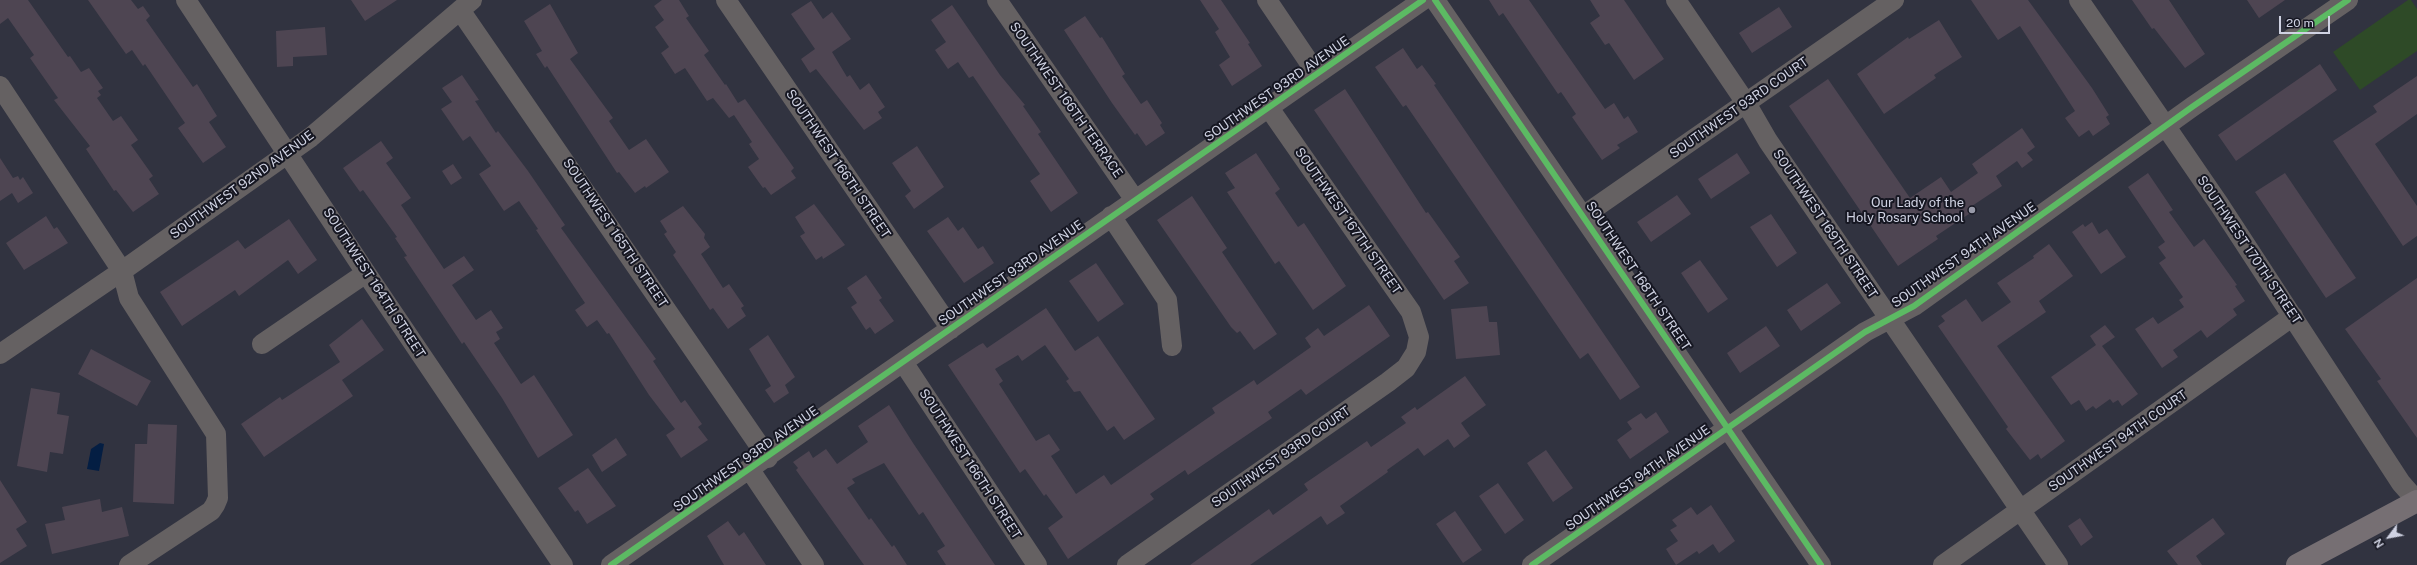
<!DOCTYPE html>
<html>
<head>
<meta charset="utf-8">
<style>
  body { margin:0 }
  #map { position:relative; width:2417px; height:565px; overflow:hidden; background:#313340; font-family:"Public Sans",sans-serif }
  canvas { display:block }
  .north { position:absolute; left:2369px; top:517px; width:40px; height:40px; -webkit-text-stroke:3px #161722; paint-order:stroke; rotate:238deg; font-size:11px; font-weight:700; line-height:16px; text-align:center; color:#cfd2e2 }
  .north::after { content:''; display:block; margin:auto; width:14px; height:18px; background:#cfd2e2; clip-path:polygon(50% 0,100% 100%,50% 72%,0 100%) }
  .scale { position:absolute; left:2279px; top:16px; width:51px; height:18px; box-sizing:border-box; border:2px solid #cfd2e2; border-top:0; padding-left:5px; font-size:12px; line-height:14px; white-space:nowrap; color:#cfd2e2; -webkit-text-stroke:3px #161722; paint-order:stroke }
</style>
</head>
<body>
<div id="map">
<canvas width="2417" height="565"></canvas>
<div class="north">N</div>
<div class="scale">20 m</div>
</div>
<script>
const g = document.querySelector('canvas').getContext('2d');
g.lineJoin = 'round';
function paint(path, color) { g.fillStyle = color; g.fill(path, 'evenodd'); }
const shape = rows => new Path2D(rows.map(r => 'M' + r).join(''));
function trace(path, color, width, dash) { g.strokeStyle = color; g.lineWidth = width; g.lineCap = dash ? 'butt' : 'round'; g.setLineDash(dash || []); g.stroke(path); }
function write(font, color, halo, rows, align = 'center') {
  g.font = font + ' "Public Sans",sans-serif'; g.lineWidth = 4; g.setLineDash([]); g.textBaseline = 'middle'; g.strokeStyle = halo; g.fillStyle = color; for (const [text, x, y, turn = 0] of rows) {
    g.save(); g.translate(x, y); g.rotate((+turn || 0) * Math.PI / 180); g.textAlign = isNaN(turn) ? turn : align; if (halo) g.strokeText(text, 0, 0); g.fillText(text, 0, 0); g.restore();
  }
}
const green = shape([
  [2408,0,2411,0,2417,9,2417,51,2360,90,2333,52]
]);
const water = shape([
  [100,443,104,444,99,471,87,469,91,449]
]);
const building = shape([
  [0,0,28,0,68,57,70,56,81,72,89,68,103,88,98,91,101,95,97,98,113,121,121,116,138,140,131,145,153,176,149,179,159,194,133,212,116,190,114,191,86,149,90,146,54,100,58,98,30,58,34,55,8,18,0,24],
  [88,0,131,0,138,9,143,6,150,16,146,20,193,87,197,84,217,116,209,122,226,147,203,163,178,128,185,123,145,64,143,66,132,50,126,54],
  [351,0,397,0,365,21],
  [662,0,679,0,689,16,686,18,709,51,704,55,725,85,726,84,738,103,745,99,794,168,791,171,796,178,771,195,765,187,763,188,748,167,759,159,749,144,752,142,734,115,729,118,713,98,707,101,685,68,675,74,661,53,669,47,655,27,664,20,654,6],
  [1200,0,1221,0,1250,43,1248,44,1262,66,1232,86,1219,65,1230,57,1215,32,1219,29],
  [1489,0,1529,0,1605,109,1614,103,1624,119,1628,116,1638,132,1617,145,1620,148,1602,160,1572,117,1576,114,1561,92,1558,94,1503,13,1499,16],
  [1590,0,1624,0,1664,59,1634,80,1609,43,1605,45,1590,23,1600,16],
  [1971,0,2028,0,2092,88,2109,115,2106,117,2110,124,2093,136,2089,130,2079,137,2065,118,2075,111,2020,26,1998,40],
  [2132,0,2169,0,2205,54,2185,68,2154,28,2152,29],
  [2247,0,2285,0,2259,18],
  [811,1,823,19,832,12,851,39,832,52,847,77,850,75,860,90,869,83,885,107,878,112,882,118,864,130,816,69,810,73,801,59,815,49,791,14],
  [550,4,578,53,570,59,613,118,609,121,629,150,646,139,669,172,646,188,645,186,635,193,619,172,617,173,547,66,545,68,536,54,542,51,524,21],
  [952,5,1000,75,1025,105,1023,106,1041,132,1038,134,1078,193,1051,212,1030,181,1040,174,973,76,969,78,958,62,948,69,935,50,946,42,931,20],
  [1779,7,1792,27,1752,53,1739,33],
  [1085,16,1100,38,1102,37,1125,74,1122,76,1141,104,1147,100,1162,123,1160,125,1165,133,1146,146,1137,133,1135,135,1112,103,1064,30],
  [1939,20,1962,57,1934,75,1936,78,1884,114,1857,74,1908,37,1909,39],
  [325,27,327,55,293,57,293,66,277,67,276,31],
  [1403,48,1417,69,1422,65,1436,84,1434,85,1640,387,1620,400,1588,353,1580,359,1406,105,1403,107,1375,67],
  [2320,64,2337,90,2236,161,2218,135],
  [462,75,479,100,475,101,496,133,498,131,528,171,565,225,561,228,656,359,653,361,681,403,685,400,702,424,698,427,708,440,681,458,666,435,675,429,649,395,609,333,607,334,597,320,587,327,575,310,585,303,536,230,538,229,519,201,504,211,479,174,491,166,470,136,463,141,441,109,452,102,442,88],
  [2417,76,2417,114,2375,144,2417,206,2417,236,2403,246,2333,141,2377,112,2373,106],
  [1828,79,1910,198,1941,177,1951,192,1978,173,1972,164,2022,128,2035,147,2027,153,2033,160,2022,168,2017,161,1996,176,2002,186,1969,208,1972,212,1936,236,1938,239,1898,266,1789,106],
  [1345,89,1426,213,1428,212,1460,257,1454,261,1469,283,1444,300,1314,110],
  [381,141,393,158,386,163,411,198,401,205,444,269,464,256,474,270,452,285,476,320,491,310,503,328,496,332,500,339,494,343,521,384,534,375,573,435,538,458,502,398,464,342,462,344,404,257,407,256,395,238,397,237,363,190,360,192,343,168],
  [917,146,944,187,914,209,905,196,911,191,892,163],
  [1256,153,1280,189,1275,193,1298,227,1304,223,1346,286,1313,310,1279,261,1275,264,1227,192,1235,188,1225,173],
  [1737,153,1750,173,1711,199,1698,179],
  [0,158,13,178,18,176,20,180,23,177,33,193,18,203,12,193,0,201],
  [453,164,462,178,451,185,442,171],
  [2148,173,2173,210,2169,212,2194,247,2204,239,2237,285,2235,286,2245,301,2233,309,2237,315,2207,338,2201,330,2173,350,2178,357,2162,368,2135,329,2153,317,2158,324,2184,307,2179,300,2183,297,2159,263,2166,258,2158,247,2165,242,2128,187],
  [2285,173,2356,278,2326,298,2255,192],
  [1677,195,1691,214,1651,242,1637,222],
  [1192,196,1227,248,1222,252,1277,334,1254,350,1240,331,1237,333,1231,327,1157,220],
  [814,204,845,245,823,259,822,256,816,260,800,236,805,233,795,217],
  [683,206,705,234,704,238,710,247,701,254,723,288,729,284,744,306,741,308,746,316,728,329,713,308,710,310,694,286,673,255,676,252,664,234,667,232,660,221],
  [1771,214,1797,253,1777,267,1750,227],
  [46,216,54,229,57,227,68,243,24,270,6,243],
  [948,217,958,231,963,227,978,249,983,246,994,263,964,283,927,231],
  [289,219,317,260,298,274,288,260,239,296,235,290,182,326,160,292,238,240,245,249],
  [2092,222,2099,234,2107,229,2126,257,2101,274,2072,232,2083,224,2085,227],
  [2049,244,2073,276,2039,301,2046,312,1997,346,2065,441,2041,459,2038,454,2030,460,2006,429,2008,427,1938,326,1945,321,1941,316,1966,299,1982,322,2011,302,1997,283,2034,258,2033,256],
  [1700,260,1728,299,1708,313,1681,273],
  [1096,263,1124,304,1098,322,1069,281],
  [866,275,882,298,879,300,894,321,875,334,870,327,866,330,851,307,857,303,847,288],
  [2417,278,2417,438,2377,381,2381,379,2345,329],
  [1827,283,1841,303,1801,331,1787,310],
  [1369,305,1390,336,1306,395,1301,389,1268,412,1272,418,1188,475,1185,470,1150,494,1154,499,1068,559,1048,528,1063,517,1046,494,1044,496,1025,469,1020,473,948,365,979,345,983,343,987,348,1046,308,1075,351,1098,336,1155,419,1124,440,1114,426,1107,431,1080,391,1074,392,1066,381,1069,379,1045,345,1022,361,1018,355,995,369,1003,381,999,384,1036,441,1049,434,1060,450,1051,456,1076,494,1104,475,1111,485,1215,413,1212,408,1254,380,1257,385,1311,347,1305,338,1318,328,1324,336],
  [1487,306,1489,322,1497,322,1500,355,1456,359,1451,309],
  [362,319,384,350,342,380,353,396,264,457,241,424,280,397,282,400,340,362,329,345],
  [2105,325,2115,337,2102,346,2138,394,2122,406,2118,400,2113,403,2110,399,2096,409,2093,406,2086,411,2079,400,2071,405,2051,377,2096,345,2090,336],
  [1766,326,1780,346,1740,373,1727,353],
  [768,335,795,377,785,385,789,393,774,403,765,390,771,386,749,349],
  [91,349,151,381,137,406,78,374],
  [1465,376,1486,405,1461,423,1470,436,1454,448,1448,439,1424,456,1418,448,1387,470,1388,472,1340,506,1345,513,1327,525,1321,516,1250,565,1190,565,1269,509,1273,515,1308,490,1304,484,1367,441,1371,447,1406,423,1401,417,1415,407,1417,410],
  [31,388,60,393,57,414,69,416,63,454,50,452,47,472,17,466],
  [889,405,913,443,995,565,946,565,937,551,945,546,923,512,919,515,884,463,852,479,855,483,847,488,869,520,871,518,892,547,894,545,907,565,864,565,796,470,798,468,793,462,809,451,813,458,826,449,837,464,868,442,858,426],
  [1656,412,1669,432,1630,459,1617,440,1632,429,1627,422,1641,413,1646,419],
  [148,424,177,425,174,504,133,502,135,444,147,444],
  [616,438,627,455,602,472,592,455],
  [1546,450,1573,488,1553,502,1527,463],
  [588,468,616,506,587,524,578,510,575,512,558,488],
  [0,480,27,522,16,529,27,546,0,563],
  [1498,483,1524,520,1505,534,1479,496],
  [100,499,102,512,122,507,129,536,52,554,45,524,65,520,62,507],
  [1711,505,1735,541,1719,553,1713,544,1699,554,1697,551,1676,565,1666,549,1678,541,1670,530,1677,526,1672,520,1691,507,1697,515],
  [1455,511,1482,550,1463,563,1436,524],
  [2080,518,2093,537,2081,546,2068,526],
  [2213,518,2225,534,2196,556,2202,565,2178,565,2167,551],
  [728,521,739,536,744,532,766,565,724,565,707,536]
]);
const minor = shape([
  [186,0,366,273,563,565],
  [726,0,951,329],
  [997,0,1135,200],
  [1267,0,1317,74],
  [1435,0,1821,565],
  [1676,0,1746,103,1768,141,2058,565],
  [2079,0,2219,204,2401,483,2417,501],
  [460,10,768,458],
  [0,86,122,271,129,298,216,434,218,498,215,505,211,511,129,565],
  [1111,216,1167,300,1172,346],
  [1583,216,1894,0],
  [262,344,366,273],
  [0,354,122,271,311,137,472,0],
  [903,362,1037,565],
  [750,470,814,565],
  [611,565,1423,0],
  [1127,565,1388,382,1406,368,1416,352,1419,337,1411,312,1269,108],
  [1532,565,1865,332,1914,306,2192,107,2348,0],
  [1943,565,2293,316]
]);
const highway = shape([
  [2297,565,2417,501]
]);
const cycleway = shape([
  [1435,0,1821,565],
  [611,565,1423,0],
  [1532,565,1865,332,1914,306,2192,107,2348,0]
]);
const markers = [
  [1972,210,4,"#989aa9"]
];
const streetNames = [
  ["SOUTHWEST 93RD AVENUE",1277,89,-35],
  ["SOUTHWEST 166TH TERRACE",1066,100,55],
  ["SOUTHWEST 93RD COURT",1739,108,-35],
  ["SOUTHWEST 166TH STREET",838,164,56],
  ["SOUTHWEST 92ND AVENUE",242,185,-36],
  ["SOUTHWEST 167TH STREET",1348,221,55],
  ["SOUTHWEST 169TH STREET",1825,224,56],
  ["SOUTHWEST 165TH STREET",615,233,56],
  ["SOUTHWEST 170TH STREET",2249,250,56],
  ["SOUTHWEST 94TH AVENUE",1964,255,-35],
  ["SOUTHWEST 93RD AVENUE",1011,273,-35],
  ["SOUTHWEST 168TH STREET",1638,276,56],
  ["SOUTHWEST 164TH STREET",374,283,57],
  ["SOUTHWEST 94TH COURT",2118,441,-35],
  ["SOUTHWEST 93RD COURT",1281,457,-35],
  ["SOUTHWEST 93RD AVENUE",746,459,-35],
  ["SOUTHWEST 166TH STREET",970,464,57],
  ["SOUTHWEST 94TH AVENUE",1638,478,-35]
];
const poiNames = [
  ["Our Lady of the",1964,203],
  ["Holy Rosary School",1964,218]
];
paint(green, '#2e4a27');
paint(water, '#041e43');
paint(building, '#4e4552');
trace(minor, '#656162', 20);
trace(highway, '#766f73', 22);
trace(cycleway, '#5cba63', 6);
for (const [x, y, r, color] of markers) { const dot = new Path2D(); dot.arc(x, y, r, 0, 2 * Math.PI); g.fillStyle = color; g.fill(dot); trace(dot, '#161722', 1.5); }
write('13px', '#cfd2e2', '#161722', streetNames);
write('13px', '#cfd2e2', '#161722', poiNames, 'right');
</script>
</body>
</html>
